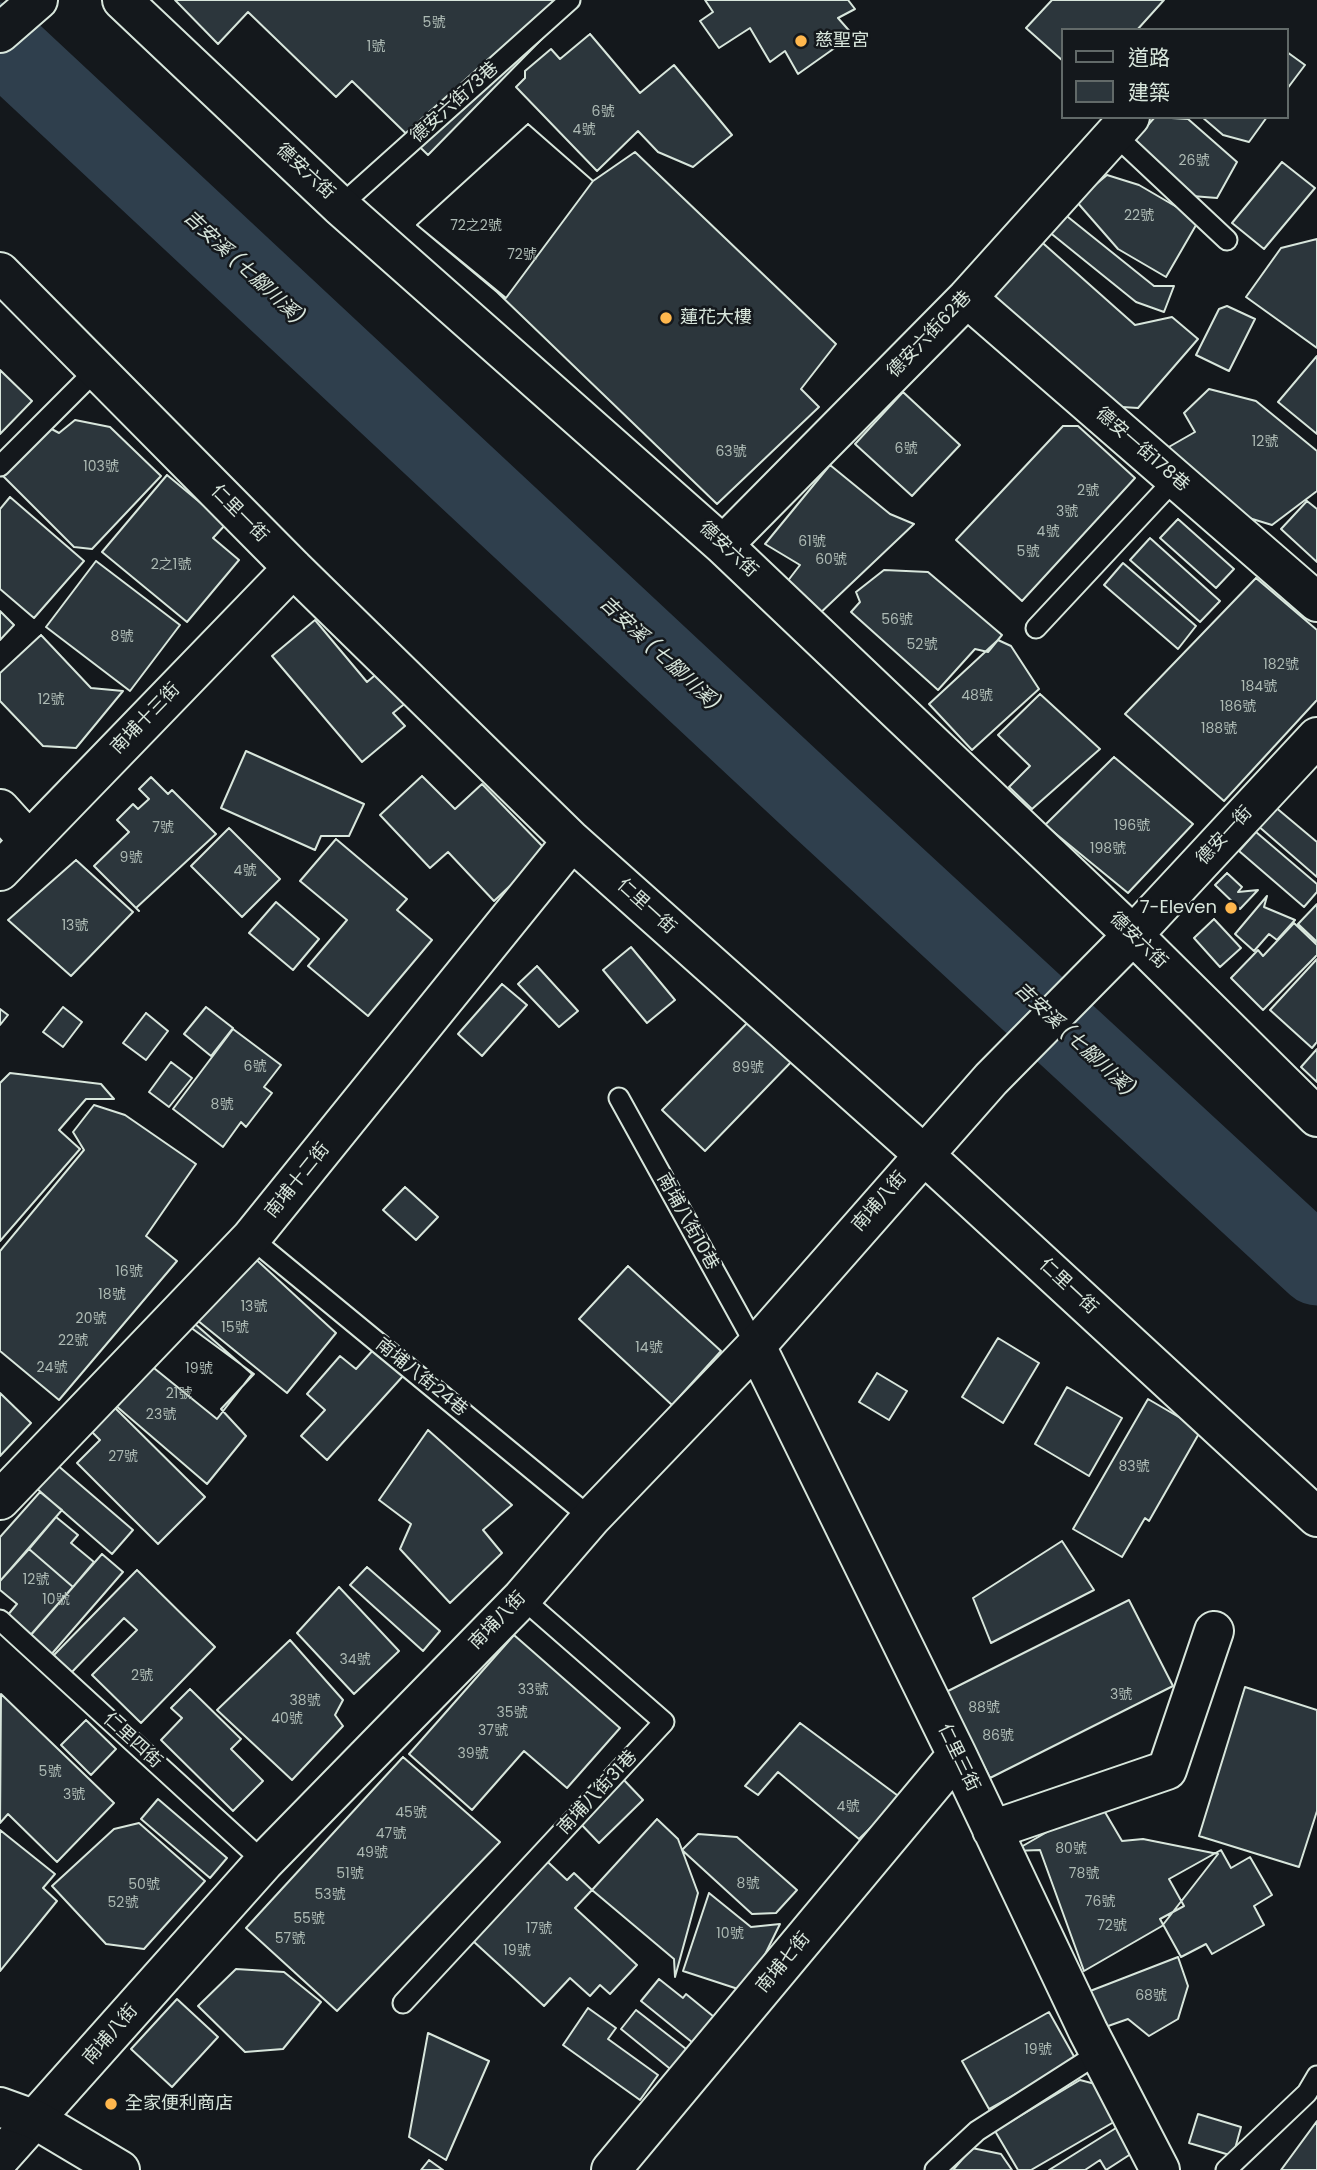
<!DOCTYPE html>
<html>
<head>
<meta charset="utf-8">
<style>
  body { margin:0 }
  #map { position:relative; width:1317px; height:2170px; overflow:hidden; background:#14181c; font-family:Poppins,"Noto Sans TC",sans-serif }
  canvas { display:block }
  .legend { position:absolute; left:1061px; top:28px; width:228px; height:91px; box-sizing:border-box; background:#14181c; border:2px solid #626a69; margin:0; padding:9px 12px; list-style:none; font-size:21px; color:#d8e6dc }
  .legend li { display:flex; align-items:center; gap:14px; height:35px }
  .legend b { width:35px; border:2px solid #626a69 }
</style>
</head>
<body>
<div id="map">
<canvas width="1317" height="2170"></canvas>
<ul class="legend">
<li><b style="height:9px;background:#14181c"></b>道路</li>
<li><b style="height:19px;background:#2c363c"></b>建築</li>
</ul>
</div>
<script>
const g = document.querySelector('canvas').getContext('2d');
g.lineJoin = 'round';
const shape = rows => new Path2D(rows.map(r => 'M' + r).join(''));
function trace(path, color, width, dash) { g.strokeStyle = color; g.lineWidth = width; g.lineCap = dash ? 'butt' : 'round'; g.setLineDash(dash || []); g.stroke(path); }
function paint(path, color) { g.fillStyle = color; g.fill(path, 'evenodd'); }
function write(font, color, halo, rows, align = 'center') {
  g.font = font + ' Poppins,"Noto Sans TC",sans-serif'; g.lineWidth = 5; g.setLineDash([]); g.textBaseline = 'middle'; g.strokeStyle = halo; g.fillStyle = color; for (const [text, x, y, turn = 0] of rows) {
    g.save(); g.translate(x, y); g.rotate((+turn || 0) * Math.PI / 180); g.textAlign = isNaN(turn) ? turn : align; if (halo) g.strokeText(text, 0, 0); g.fillText(text, 0, 0); g.restore();
  }
}
const river = shape([
  [0,42,822,809,1317,1266]
]);
const building = shape([
  [175,0,580,0,428,155,352,81,336,97,248,12,218,44,175,0],
  [705,0,848,0,855,9,838,18,853,35,798,74,785,51,770,62,750,28,719,48,700,21,713,12,705,0],
  [1052,0,1164,0,1137,30,1063,30,1063,61,1026,28,1052,0],
  [590,34,640,93,674,65,732,135,693,167,658,152,638,131,597,171,516,87,525,78,525,71,551,49,560,59,590,34],
  [1287,52,1305,65,1287,89,1287,52],
  [1155,117,1188,119,1237,162,1217,198,1192,196,1132,143,1155,117],
  [1202,117,1267,117,1249,142,1223,135,1202,117],
  [528,124,593,181,635,152,836,344,801,389,819,407,717,504,497,292,417,225,528,124],
  [528,124,593,181,506,298,417,225,528,124],
  [1282,162,1315,188,1264,249,1232,223,1282,162],
  [1107,175,1139,185,1199,220,1166,277,1118,249,1076,201,1107,175],
  [1063,213,1154,286,1174,286,1164,312,1136,302,1048,231,1063,213],
  [1036,237,1135,325,1172,317,1198,339,1138,408,1106,406,983,296,1036,237],
  [1317,239,1317,348,1246,297,1281,248,1317,239],
  [1227,306,1255,319,1229,371,1196,355,1219,309,1227,306],
  [1317,356,1317,434,1278,402,1317,356],
  [0,370,32,401,0,434,0,370],
  [1209,389,1256,401,1317,451,1317,491,1272,525,1226,511,1160,452,1195,432,1184,413,1209,389],
  [903,392,960,445,912,496,855,444,903,392],
  [75,420,110,427,161,476,92,549,74,547,1,474,48,427,59,433,75,420],
  [1063,426,1078,426,1135,478,1022,601,956,540,1063,426],
  [830,465,890,514,914,524,816,617,780,591,800,565,765,544,830,465],
  [167,475,226,524,213,538,239,560,187,622,102,552,167,475],
  [10,497,84,561,34,618,0,589,0,509,10,497],
  [1307,501,1317,509,1317,562,1281,529,1307,501],
  [1178,519,1234,569,1216,588,1160,538,1178,519],
  [1150,538,1220,601,1200,622,1130,560,1150,538],
  [96,561,180,625,130,691,46,627,96,561],
  [1123,563,1196,626,1178,649,1104,585,1123,563],
  [884,570,928,572,1002,635,988,652,975,649,938,690,851,612,860,602,856,592,884,570],
  [1256,578,1317,630,1317,700,1224,801,1125,714,1256,578],
  [0,611,14,625,0,640,0,611],
  [315,620,367,682,380,671,407,702,393,713,405,726,362,762,272,656,315,620],
  [41,635,91,688,123,691,76,748,43,746,0,701,0,673,41,635],
  [998,640,1011,646,1039,689,972,750,929,704,998,640],
  [1040,694,1100,749,1032,809,1009,787,1030,766,998,735,1040,694],
  [246,751,364,804,349,836,321,836,315,850,221,808,246,751],
  [1114,757,1193,824,1128,893,1045,825,1114,757],
  [422,776,455,809,482,784,547,851,494,901,448,852,430,868,380,815,422,776],
  [151,777,168,794,172,790,216,834,136,908,139,911,94,866,129,832,117,820,133,804,138,809,149,799,139,789,151,777],
  [1274,806,1317,842,1317,877,1257,825,1274,806],
  [229,828,280,879,242,917,191,866,229,828],
  [1256,832,1317,884,1317,892,1304,907,1239,851,1256,832],
  [336,839,407,899,397,910,432,940,368,1016,308,966,347,920,300,881,336,839],
  [76,860,133,912,71,976,8,920,76,860],
  [1227,873,1242,887,1238,892,1258,890,1240,909,1215,885,1227,873],
  [1267,896,1264,907,1295,920,1277,940,1269,934,1254,951,1235,934,1267,896],
  [276,902,319,939,293,970,249,933,276,902],
  [1317,904,1317,942,1298,924,1317,904],
  [1214,919,1241,948,1220,967,1194,938,1214,919],
  [1294,923,1317,945,1317,955,1263,1010,1231,978,1258,950,1263,956,1294,923],
  [631,947,675,1000,647,1023,603,970,631,947],
  [1317,959,1317,1042,1312,1048,1270,1010,1317,959],
  [537,966,578,1011,559,1027,518,984,537,966],
  [502,984,527,1005,482,1056,458,1034,502,984],
  [63,1007,82,1022,63,1047,43,1032,63,1007],
  [206,1007,233,1028,211,1056,184,1034,206,1007],
  [0,1009,8,1015,0,1025,0,1009],
  [146,1013,168,1031,146,1060,123,1043,146,1013],
  [753,1017,795,1058,705,1151,662,1110,753,1017],
  [233,1029,281,1065,264,1087,272,1093,246,1127,241,1122,223,1147,173,1109,233,1029],
  [1317,1049,1317,1082,1301,1067,1317,1049],
  [171,1062,192,1078,169,1107,149,1092,171,1062],
  [10,1073,101,1084,114,1099,86,1099,59,1130,80,1149,0,1241,0,1083,10,1073],
  [94,1105,125,1115,196,1164,146,1236,177,1261,59,1400,0,1351,0,1251,84,1150,73,1132,94,1105],
  [405,1187,438,1217,416,1240,383,1210,405,1187],
  [249,1253,336,1333,287,1393,197,1320,249,1253],
  [628,1266,721,1351,672,1405,579,1319,628,1266],
  [186,1316,252,1374,217,1419,144,1360,186,1316],
  [186,1324,254,1374,221,1409,246,1436,207,1484,115,1405,186,1324],
  [998,1338,1039,1363,1003,1423,962,1397,998,1338],
  [374,1349,403,1376,327,1460,301,1436,325,1410,307,1394,340,1356,356,1369,374,1349],
  [877,1373,907,1391,889,1420,859,1402,877,1373],
  [1067,1387,1122,1418,1089,1476,1035,1444,1067,1387],
  [0,1393,31,1423,0,1456,0,1393],
  [1148,1399,1201,1430,1149,1521,1145,1518,1122,1557,1073,1529,1148,1399],
  [109,1402,205,1497,158,1544,77,1463,100,1440,86,1426,109,1402],
  [428,1430,512,1505,483,1530,502,1553,450,1603,400,1549,411,1524,379,1500,428,1430],
  [56,1464,133,1530,112,1554,35,1487,56,1464],
  [40,1492,62,1510,0,1581,0,1537,40,1492],
  [56,1517,78,1535,71,1543,94,1562,73,1587,29,1549,56,1517],
  [1062,1541,1094,1590,991,1643,973,1598,1062,1541],
  [29,1549,73,1587,30,1636,7,1616,17,1604,0,1590,0,1581,29,1549],
  [102,1554,123,1572,49,1657,27,1639,102,1554],
  [367,1567,440,1631,423,1651,350,1585,367,1567],
  [137,1570,215,1647,141,1723,92,1675,137,1630,124,1618,70,1674,52,1657,137,1570],
  [339,1587,399,1651,354,1694,297,1633,339,1587],
  [1129,1600,1173,1686,990,1778,946,1692,1129,1600],
  [514,1635,620,1728,567,1788,524,1751,472,1810,409,1754,514,1635],
  [290,1640,343,1700,335,1715,343,1726,292,1780,217,1710,290,1640],
  [1245,1687,1317,1710,1317,1811,1299,1867,1199,1836,1245,1687],
  [190,1689,241,1739,231,1749,263,1781,233,1811,161,1740,182,1718,171,1708,190,1689],
  [1,1694,114,1803,57,1862,8,1814,0,1823,1,1694],
  [86,1720,116,1749,91,1775,61,1745,86,1720],
  [800,1723,901,1798,859,1839,778,1772,758,1795,745,1786,800,1723],
  [403,1757,500,1842,337,2011,246,1928,403,1757],
  [622,1778,643,1800,599,1843,578,1821,622,1778],
  [158,1799,227,1858,210,1878,141,1819,158,1799],
  [1092,1806,1102,1807,1122,1841,1143,1839,1218,1854,1162,1926,1084,1971,1040,1850,1014,1851,1092,1806],
  [657,1819,678,1839,698,1893,675,1977,674,1959,592,1890,657,1819],
  [139,1823,205,1881,144,1949,106,1944,52,1886,114,1829,139,1823],
  [0,1830,55,1874,43,1888,57,1901,0,1971,0,1830],
  [698,1834,737,1837,797,1890,776,1913,752,1914,682,1850,698,1834],
  [535,1850,567,1880,574,1873,592,1890,575,1908,637,1965,610,1994,600,1985,590,1996,570,1978,544,2006,461,1930,535,1850],
  [1221,1850,1231,1868,1250,1857,1272,1895,1254,1906,1264,1925,1212,1954,1206,1944,1181,1957,1160,1919,1184,1906,1169,1879,1221,1850],
  [709,1893,751,1927,780,1924,750,1985,738,1989,683,1971,709,1893],
  [1178,1957,1188,1986,1178,2019,1149,2036,1128,2019,1094,2031,1085,1993,1178,1957],
  [236,1969,284,1972,321,2002,283,2049,245,2052,198,2006,236,1969],
  [659,1979,683,1998,686,1994,719,2021,698,2047,641,2001,659,1979],
  [177,1999,218,2037,172,2087,131,2049,177,1999],
  [588,2008,616,2028,608,2039,658,2075,640,2100,563,2045,588,2008],
  [636,2010,690,2052,674,2072,621,2029,636,2010],
  [1049,2012,1076,2060,989,2109,962,2061,1049,2012],
  [428,2033,489,2061,446,2160,409,2137,428,2033],
  [1080,2080,1099,2085,1119,2119,1031,2170,1018,2170,995,2131,1080,2080],
  [1198,2114,1241,2127,1233,2156,1189,2143,1198,2114],
  [1317,2121,1317,2170,1281,2170,1317,2121],
  [1116,2128,1126,2132,1137,2150,1106,2170,1100,2160,1085,2170,1049,2170,1116,2128],
  [972,2148,1001,2154,1012,2170,953,2170,972,2148],
  [429,2160,443,2170,421,2170,429,2160]
]);
const lane = shape([
  [1114,134,1227,240],
  [340,206,570,0],
  [0,466,96,370],
  [1036,628,1175,479],
  [619,1098,756,1346],
  [251,1238,591,1518],
  [0,1620,264,1862],
  [403,2003,664,1722,522,1598],
  [935,2170,977,2131,1099,2053],
  [1226,2170,1307,2093,1317,2076]
]);
const street = shape([
  [122,0,340,206,723,545,1133,935,1317,1117],
  [0,33,38,0],
  [0,272,293,568,572,841,922,1153,1317,1517],
  [967,298,1317,602],
  [723,545,967,298,1130,117],
  [0,809,28,840],
  [0,871,293,568],
  [756,1346,957,1755,1088,2031,1160,2170],
  [0,1500,251,1238,572,841],
  [992,1830,1167,1770,1214,1631],
  [0,2158,264,1862,522,1598,591,1518,756,1346,991,1079,1133,935,1317,737],
  [611,2170,957,1755]
]);
const secondary = shape([
  [0,2107,36,2120,120,2170]
]);
const markers = [
  [801,41,7,"#ffb74d"],
  [666,318,7,"#ffb74d"],
  [1231,908,7,"#ffb74d"],
  [111,2104,7,"#ffb74d"]
];
const numberNames = [
  ["5號",434,23],
  ["1號",376,47],
  ["6號",603,112],
  ["4號",584,130],
  ["26號",1194,161],
  ["22號",1139,216],
  ["72之2號",476,226],
  ["72號",522,255],
  ["12號",1265,442],
  ["6號",906,449],
  ["63號",731,452],
  ["103號",101,467],
  ["2號",1088,491],
  ["3號",1067,512],
  ["4號",1048,532],
  ["61號",812,542],
  ["5號",1028,552],
  ["60號",831,560],
  ["2之1號",171,565],
  ["56號",897,620],
  ["8號",122,637],
  ["52號",922,645],
  ["182號",1281,665],
  ["184號",1259,687],
  ["48號",977,696],
  ["12號",51,700],
  ["186號",1238,707],
  ["188號",1219,729],
  ["196號",1132,826],
  ["7號",163,828],
  ["198號",1108,849],
  ["9號",131,858],
  ["4號",245,871],
  ["13號",75,926],
  ["6號",255,1067],
  ["89號",748,1068],
  ["8號",222,1105],
  ["16號",129,1272],
  ["18號",112,1295],
  ["13號",254,1307],
  ["20號",91,1319],
  ["15號",235,1328],
  ["22號",73,1341],
  ["14號",649,1348],
  ["24號",52,1368],
  ["19號",199,1369],
  ["21號",179,1394],
  ["23號",161,1415],
  ["27號",123,1457],
  ["83號",1134,1467],
  ["12號",36,1580],
  ["10號",56,1600],
  ["34號",355,1660],
  ["2號",142,1676],
  ["33號",533,1690],
  ["3號",1121,1695],
  ["38號",305,1701],
  ["88號",984,1708],
  ["35號",512,1713],
  ["40號",287,1719],
  ["37號",493,1731],
  ["86號",998,1736],
  ["39號",473,1754],
  ["5號",50,1772],
  ["3號",74,1795],
  ["4號",848,1807],
  ["45號",411,1813],
  ["47號",391,1834],
  ["80號",1071,1849],
  ["49號",372,1853],
  ["51號",350,1874],
  ["78號",1084,1874],
  ["8號",748,1884],
  ["50號",144,1885],
  ["53號",330,1895],
  ["76號",1100,1902],
  ["52號",123,1903],
  ["55號",309,1919],
  ["72號",1112,1926],
  ["17號",539,1929],
  ["10號",730,1934],
  ["57號",290,1939],
  ["19號",517,1951],
  ["68號",1151,1996],
  ["19號",1038,2050]
];
const poiNames = [
  ["慈聖宮",815,41],
  ["蓮花大樓",680,318],
  ["7-Eleven",1217,908,"right"],
  ["全家便利商店",125,2104]
];
const streetNames = [
  ["德安六街73巷",455,103,-42],
  ["德安六街",305,172,43],
  ["德安六街62巷",930,335,-46],
  ["德安一街178巷",1142,450,41],
  ["仁里一街",239,514,45],
  ["德安六街",728,550,43],
  ["南埔十三街",146,719,-46],
  ["德安一街",1225,836,-47],
  ["仁里一街",646,907,42],
  ["德安六街",1138,941,44],
  ["南埔十二街",298,1181,-51],
  ["南埔八街",880,1202,-49],
  ["南埔八街10巷",687,1222,61],
  ["仁里一街",1068,1287,43],
  ["南埔八街24巷",421,1378,39],
  ["南埔八街",498,1621,-46],
  ["仁里四街",132,1741,42],
  ["仁里三街",958,1758,64],
  ["南埔八街31巷",598,1793,-47],
  ["南埔七街",784,1963,-50],
  ["南埔八街",111,2035,-49]
];
const waterNames = [
  ["吉安溪 (七腳川溪)",243,268,43],
  ["吉安溪 (七腳川溪)",659,654,43],
  ["吉安溪 (七腳川溪)",1074,1040,43]
];
trace(river, '#2f3f4d', 79);
paint(building, '#2c363c');
trace(building, '#d8e6dc', 2);
trace(lane, '#d8e6dc', 23);
trace(street, '#d8e6dc', 42);
trace(secondary, '#d8e6dc', 42);
trace(lane, '#14181c', 19);
trace(street, '#14181c', 38);
trace(secondary, '#14181c', 38);
for (const [x, y, r, color] of markers) { const dot = new Path2D(); dot.arc(x, y, r, 0, 2 * Math.PI); g.fillStyle = color; g.fill(dot); trace(dot, '#14181c', 2.5); }
write('14px', '#adbab4', null, numberNames);
write('18px', '#d8e6dc', '#14181c', poiNames, 'left');
write('18px', '#d8e6dc', '#14181c', streetNames);
write('italic 19px', '#d8e6dc', '#14181c', waterNames);
</script>
</body>
</html>
